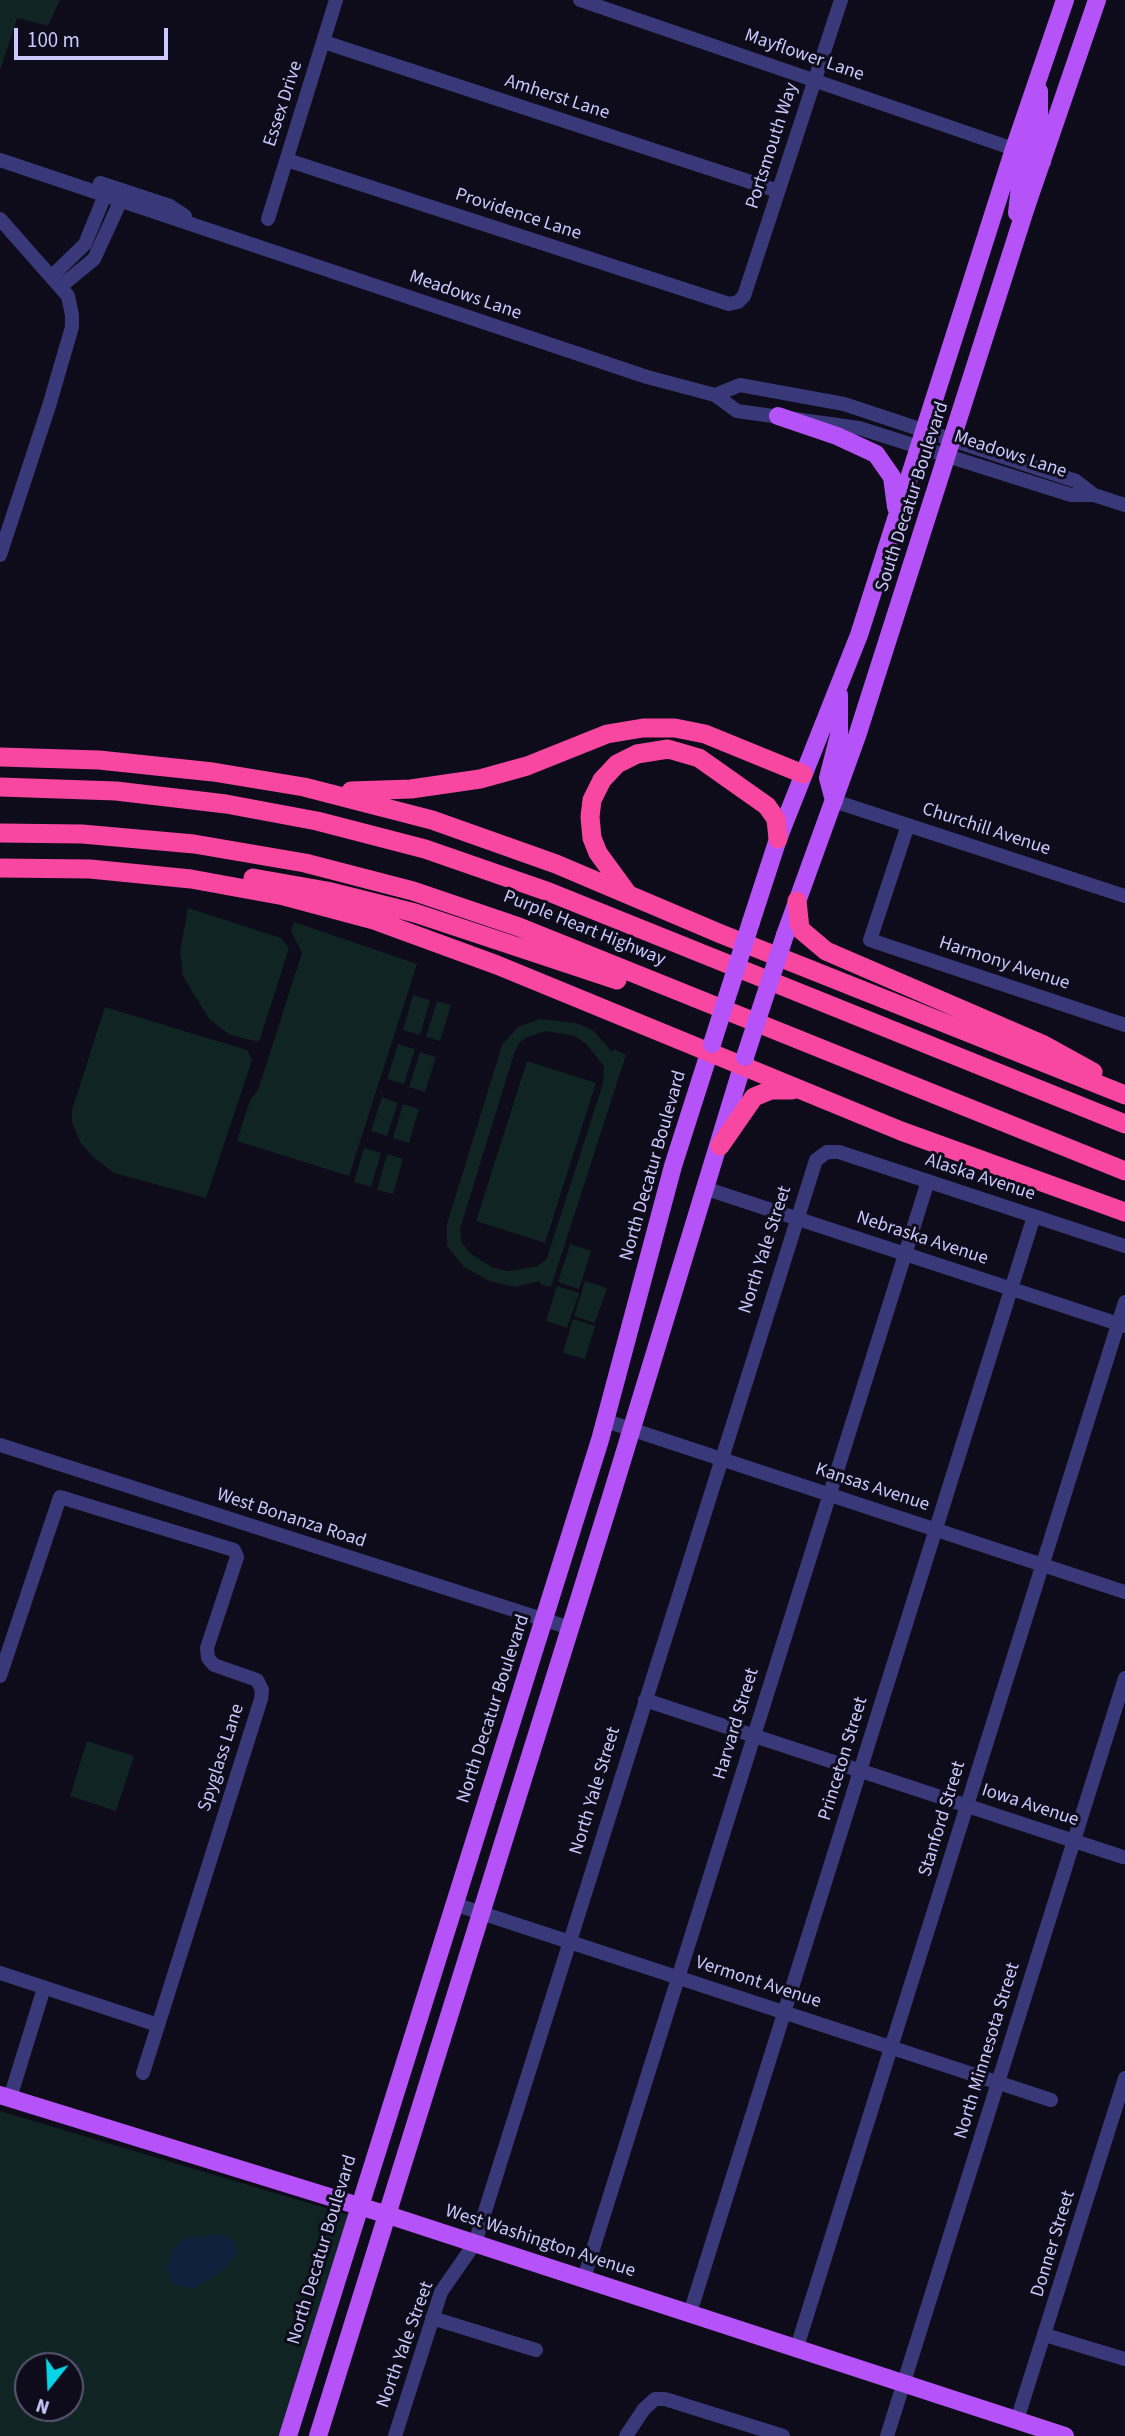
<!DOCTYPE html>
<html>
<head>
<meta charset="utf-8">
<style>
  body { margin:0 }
  #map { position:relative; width:1125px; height:2436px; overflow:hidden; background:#0e0b1a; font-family:"Source Sans 3",sans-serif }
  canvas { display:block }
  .north { position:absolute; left:14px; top:2352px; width:70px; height:70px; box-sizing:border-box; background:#0e0b1a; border:2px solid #5a5675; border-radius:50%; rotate:198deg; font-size:19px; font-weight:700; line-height:28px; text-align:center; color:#ccc7fd }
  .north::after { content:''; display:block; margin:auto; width:24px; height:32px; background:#0ad5e6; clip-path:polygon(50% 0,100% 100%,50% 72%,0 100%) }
  .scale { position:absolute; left:14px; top:28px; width:154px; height:32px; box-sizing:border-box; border:4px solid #ccc7fd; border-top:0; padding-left:9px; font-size:21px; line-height:24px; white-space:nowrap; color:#ccc7fd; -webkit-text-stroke:5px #0e0b1a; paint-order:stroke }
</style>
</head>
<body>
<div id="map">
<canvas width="1125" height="2436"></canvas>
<div class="north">N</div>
<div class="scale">100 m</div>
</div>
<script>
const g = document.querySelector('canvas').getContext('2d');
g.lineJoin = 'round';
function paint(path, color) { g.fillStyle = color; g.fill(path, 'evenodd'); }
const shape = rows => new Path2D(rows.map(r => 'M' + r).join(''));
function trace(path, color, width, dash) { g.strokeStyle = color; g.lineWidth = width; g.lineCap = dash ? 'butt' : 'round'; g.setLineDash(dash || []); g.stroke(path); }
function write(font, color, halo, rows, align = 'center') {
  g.font = font + ' "Source Sans 3",sans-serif'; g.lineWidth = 6; g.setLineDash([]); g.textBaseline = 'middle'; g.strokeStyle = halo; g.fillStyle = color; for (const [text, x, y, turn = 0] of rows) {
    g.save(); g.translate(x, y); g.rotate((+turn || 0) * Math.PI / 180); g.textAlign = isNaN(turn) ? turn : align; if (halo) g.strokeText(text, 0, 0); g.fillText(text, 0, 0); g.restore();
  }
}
const green = shape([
  [0,0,60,0,48,26,17,18,0,71],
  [188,908,281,938,289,948,259,1042,230,1035,209,1019,183,976,180,952],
  [294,922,417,964,349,1176,237,1141,250,1100,258,1090,302,953,291,931],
  [413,995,430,1000,420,1035,403,1030],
  [437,1001,451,1005,440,1041,426,1037],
  [105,1007,247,1050,252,1060,206,1198,114,1173,93,1157,80,1142,72,1122,72,1110],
  [540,1019,576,1023,594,1031,612,1052,614,1049,626,1055,551,1287,540,1284,540,1281,515,1287,489,1281,464,1267,447,1246,447,1224,502,1045,518,1027],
  [546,1031,575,1036,587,1045,604,1066,603,1083,547,1258,538,1266,509,1271,493,1268,471,1254,462,1243,460,1229,514,1054,519,1043,527,1037],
  [398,1044,415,1049,404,1084,387,1079],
  [420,1052,436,1057,425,1092,409,1087],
  [527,1061,596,1083,545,1243,476,1221],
  [382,1097,398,1103,387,1136,371,1131],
  [403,1104,419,1109,409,1143,393,1138],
  [364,1148,381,1153,371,1187,354,1182],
  [387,1154,403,1159,393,1194,377,1190],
  [570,1244,591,1251,579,1289,558,1282],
  [585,1281,607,1288,595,1323,574,1316],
  [557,1286,579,1293,567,1328,546,1321],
  [573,1319,595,1326,585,1359,563,1353],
  [87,1741,134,1756,116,1811,70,1796],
  [0,2111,359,2218,287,2436,0,2436],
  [28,2366,70,2366,70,2408,28,2408]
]);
const water = shape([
  [223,2234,234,2241,237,2253,218,2274,194,2288,178,2286,171,2281,166,2266,176,2245,187,2238]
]);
const minor = shape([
  [580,0,1014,149],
  [324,42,778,191],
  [0,160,647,377,715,395,737,411,859,428,1071,495,1094,495],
  [287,160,729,304,738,302,744,296,841,0],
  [100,183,170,206,185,216],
  [0,219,68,296,72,315,72,327,49,406,0,555],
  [268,219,336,0],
  [52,276,85,244,105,195],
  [60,287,94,259,121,200],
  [715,395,740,385,844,404,1076,481,1094,495,1125,505],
  [834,801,1125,896],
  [908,825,870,940,1125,1025],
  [707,1189,1125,1326],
  [606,1421,1125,1592],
  [0,1445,570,1628],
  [0,1676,60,1497,234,1550,237,1557,207,1648,208,1658,214,1665,257,1680,262,1690,261,1699,143,2073],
  [645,1700,1123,1857],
  [454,1904,1051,2100],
  [0,1973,158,2025],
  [10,2098,44,1988],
  [584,2278,928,1181],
  [690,2313,1034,1216],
  [432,2318,536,2350],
  [1045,2335,1125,2359],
  [797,2347,1125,1302],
  [1017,2420,1125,2078],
  [395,2436,441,2292,475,2243,816,1160,827,1152,839,1152,1125,1246],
  [626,2436,644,2409,655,2399,665,2399,783,2436],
  [887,2436,1125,1678]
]);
const major = shape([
  [1039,91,1039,118,1029,149,1033,159,1042,162],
  [1014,149,1023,157,1025,169,1020,186,1017,213],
  [778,416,837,436,876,454,892,477,896,507],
  [834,801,828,778,839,735,839,695],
  [751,922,778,839,859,635,1014,149,1065,0],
  [785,935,857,736,1025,210,1097,0],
  [0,2095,388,2215,1065,2436],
  [288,2436,600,1440,673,1166,712,1044],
  [318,2436,611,1497,745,1057]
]);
const highway = shape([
  [0,757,99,760,213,772,304,787,432,820,556,864,721,934,1125,1095],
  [0,787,116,791,226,804,317,821,425,849,549,892,1125,1124],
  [351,791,411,789,480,779,527,766,607,734,643,728,675,728,705,734,803,774],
  [0,833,82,834,194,844,305,863,413,891,519,927,1125,1171],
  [0,868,90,869,191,879,284,896,374,920,497,965,901,1131,1125,1212],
  [253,878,327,891,415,913,617,980],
  [628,894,598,853,592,838,590,817,592,800,602,780,617,764,637,754,668,749,699,758,767,806,776,819,778,839],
  [797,901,800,929,826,951,1044,1045,1093,1072],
  [720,1146,754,1097,771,1090,792,1090]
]);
const majorBridge = shape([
  [712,1044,751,922],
  [745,1057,785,935]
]);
const streetNames = [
  ["Mayflower Lane",804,56,19],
  ["Amherst Lane",557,98,18],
  ["Essex Drive",284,104,-72],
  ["Portsmouth Way",773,146,-72],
  ["Providence Lane",518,215,18],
  ["Meadows Lane",465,296,19],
  ["Meadows Lane",1010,455,18],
  ["South Decatur Boulevard",913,497,-72],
  ["Churchill Avenue",986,830,18],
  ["Purple Heart Highway",584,929,22],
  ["Harmony Avenue",1004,964,18],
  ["North Decatur Boulevard",654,1166,-74],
  ["Alaska Avenue",980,1178,18],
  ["Nebraska Avenue",922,1239,18],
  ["North Yale Street",766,1250,-72],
  ["Kansas Avenue",872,1488,18],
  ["West Bonanza Road",291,1519,18],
  ["North Decatur Boulevard",494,1709,-72],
  ["Harvard Street",737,1724,-73],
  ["Spyglass Lane",222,1758,-72],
  ["Princeton Street",844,1759,-73],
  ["North Yale Street",596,1791,-73],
  ["Iowa Avenue",1030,1806,18],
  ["Stanford Street",943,1819,-73],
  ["Vermont Avenue",758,1983,18],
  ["North Minnesota Street",988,2051,-73],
  ["West Washington Avenue",540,2242,18],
  ["Donner Street",1054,2244,-73],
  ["North Decatur Boulevard",323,2250,-73],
  ["North Yale Street",406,2345,-70]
];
paint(green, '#0f2423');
paint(water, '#0d213d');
trace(minor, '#393878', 14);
trace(major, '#b653f8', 18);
trace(highway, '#f747a0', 19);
trace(majorBridge, '#b653f8', 18);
write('19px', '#ccc7fd', '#0e0b1a', streetNames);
</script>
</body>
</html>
